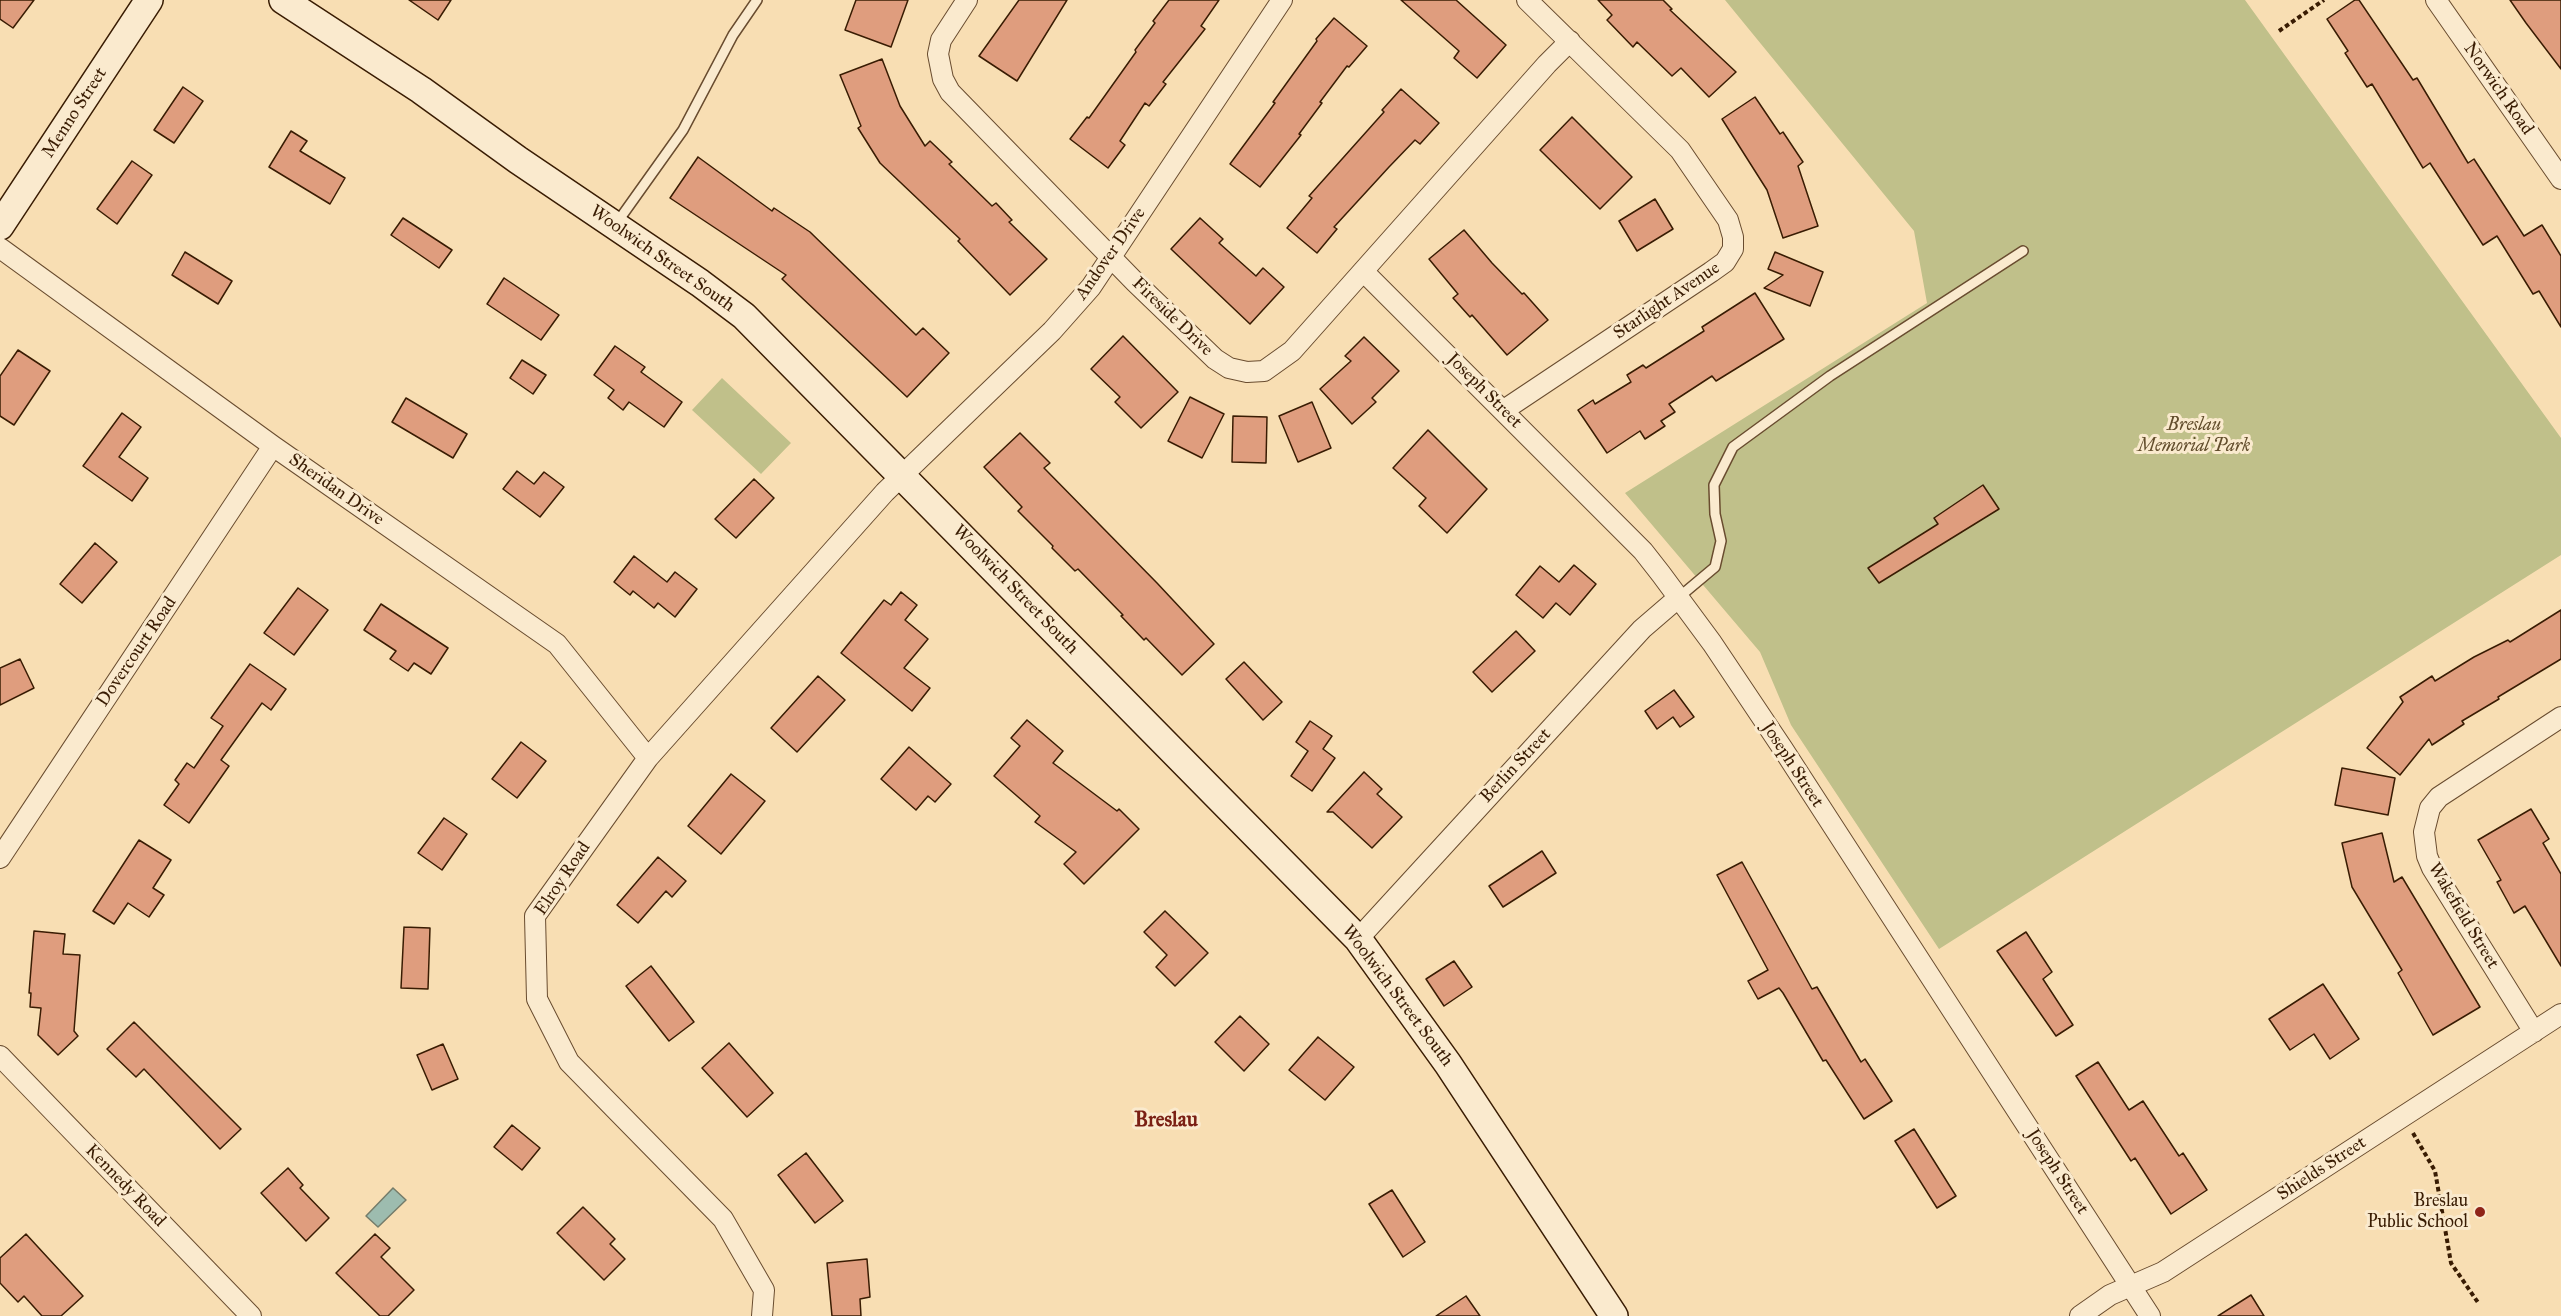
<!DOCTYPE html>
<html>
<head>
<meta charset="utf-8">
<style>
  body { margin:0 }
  canvas { display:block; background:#f8deb3 }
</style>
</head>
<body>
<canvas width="2561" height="1316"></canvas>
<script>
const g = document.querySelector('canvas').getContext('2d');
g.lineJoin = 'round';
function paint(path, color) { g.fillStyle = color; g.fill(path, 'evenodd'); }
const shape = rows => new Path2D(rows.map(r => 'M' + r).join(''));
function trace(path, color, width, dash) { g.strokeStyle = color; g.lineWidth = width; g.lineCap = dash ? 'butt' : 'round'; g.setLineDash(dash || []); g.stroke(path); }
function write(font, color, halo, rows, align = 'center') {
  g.font = font + ' "IM FELL Great Primer",serif'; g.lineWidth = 6; g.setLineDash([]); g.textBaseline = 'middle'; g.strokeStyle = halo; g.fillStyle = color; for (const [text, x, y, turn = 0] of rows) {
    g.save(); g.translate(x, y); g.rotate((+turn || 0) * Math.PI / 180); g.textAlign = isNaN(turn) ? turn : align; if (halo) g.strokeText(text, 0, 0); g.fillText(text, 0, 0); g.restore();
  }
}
const green = shape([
  [1725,0,2245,0,2561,438,2561,555,1939,949,1791,725,1760,652,1625,493,1927,303,1914,231],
  [722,378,791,443,761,474,692,410]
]);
const water = shape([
  [393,1188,406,1200,378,1227,366,1216,393,1188]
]);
const building = shape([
  [0,0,34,0,13,28,0,19,0,0],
  [409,0,451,0,438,20,409,0],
  [856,0,908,0,891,47,845,30,856,0],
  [1019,0,1067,0,1017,81,979,56,1019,0],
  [1169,0,1219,0,1201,26,1205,29,1163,82,1166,84,1149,106,1145,103,1120,141,1125,145,1108,168,1070,139,1087,117,1089,118,1136,52,1135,50,1155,23,1153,21,1169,0],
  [1401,0,1456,0,1506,45,1477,78,1454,58,1459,51,1401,0],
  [1598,0,1663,0,1672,9,1670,10,1736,72,1709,97,1681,68,1672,76,1637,42,1633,47,1607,20,1612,15,1598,0],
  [2355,0,2359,0,2413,80,2417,78,2468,163,2474,159,2524,236,2542,225,2561,256,2561,327,2539,291,2533,294,2497,236,2483,245,2430,163,2423,168,2372,84,2367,87,2345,53,2348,51,2327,19,2355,0],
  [2510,0,2561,0,2561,69,2526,23,2510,0],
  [1334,18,1367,46,1349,67,1347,66,1320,102,1322,103,1299,134,1301,135,1260,187,1230,164,1275,103,1273,102,1317,41,1316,39,1334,18],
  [882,59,900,106,925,146,930,141,952,162,949,164,992,206,996,203,1012,220,1009,222,1047,259,1010,295,958,241,960,239,880,163,858,128,861,126,840,75,882,59],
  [183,87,203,101,174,143,154,130,183,87],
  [1401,89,1439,123,1420,144,1415,140,1389,167,1334,227,1337,229,1317,253,1287,228,1312,198,1309,196,1384,112,1382,110,1401,89],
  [1755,97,1780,134,1783,132,1803,162,1798,166,1818,226,1783,238,1767,190,1722,119,1755,97],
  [1572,117,1632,177,1600,209,1540,150,1572,117],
  [291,131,307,141,300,151,345,178,330,204,269,167,291,131],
  [698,157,772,211,774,208,810,232,916,335,923,328,949,353,907,397,782,279,786,275,670,198,698,157],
  [132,161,152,175,117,224,97,209,132,161],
  [1655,199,1673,229,1637,251,1619,221,1655,199],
  [403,218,452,250,439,268,391,235,403,218],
  [1200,218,1223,239,1219,243,1256,276,1263,268,1284,287,1250,324,1171,249,1200,218],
  [1464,230,1492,263,1522,294,1524,293,1548,320,1507,355,1472,315,1470,317,1453,298,1458,294,1429,259,1464,230],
  [185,252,232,281,218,304,172,275,185,252],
  [1775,252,1823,272,1810,306,1764,288,1783,275,1768,269,1775,252],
  [504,278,559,315,541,340,487,304,504,278],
  [1755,293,1784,339,1716,381,1712,376,1669,404,1675,412,1661,421,1665,426,1645,439,1640,431,1607,453,1578,410,1593,400,1595,404,1631,382,1627,375,1643,365,1646,368,1704,331,1702,327,1755,293],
  [1123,336,1178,392,1141,428,1115,402,1120,397,1091,369,1123,336],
  [1364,337,1399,371,1372,398,1376,402,1352,424,1320,389,1351,361,1345,356,1364,337],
  [615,346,645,367,641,372,682,402,664,427,629,402,623,410,608,398,614,390,594,375,615,346],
  [18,350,50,371,14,425,0,416,0,376,18,350],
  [522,360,546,375,533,394,510,378,522,360],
  [1190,397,1224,414,1202,458,1168,441,1190,397],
  [406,398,467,434,453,458,392,422,406,398],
  [1312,402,1331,448,1298,462,1279,416,1312,402],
  [122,413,141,427,119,457,148,478,132,501,83,466,122,413],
  [1233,416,1267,417,1266,463,1232,462,1233,416],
  [1428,430,1487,489,1447,533,1419,506,1426,498,1393,468,1428,430],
  [1020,433,1050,463,1044,468,1157,583,1214,644,1182,675,1146,638,1144,640,1121,616,1123,615,1078,569,1075,571,1052,548,1053,546,1018,511,1022,507,984,467,1020,433],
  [517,471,534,484,544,472,564,487,540,517,503,489,517,471],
  [754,479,774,498,736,538,715,519,754,479],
  [1983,485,1999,509,1879,583,1868,568,1938,524,1934,518,1983,485],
  [95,543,117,562,82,603,60,584,95,543],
  [634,556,667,582,675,572,697,589,675,617,658,603,654,608,633,591,630,595,614,582,634,556],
  [1574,565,1596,584,1570,615,1556,603,1543,618,1516,595,1540,566,1559,582,1574,565],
  [298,588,328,610,294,655,264,633,298,588],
  [901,592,917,605,905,620,928,639,904,668,930,688,912,711,841,653,884,600,891,605,901,592],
  [381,604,448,648,431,674,414,663,408,671,390,659,396,651,364,630,381,604],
  [2561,610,2561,659,2498,697,2499,699,2462,721,2464,724,2432,745,2429,739,2400,775,2367,748,2403,702,2400,697,2432,676,2435,681,2474,657,2508,640,2510,642,2561,610],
  [1516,631,1535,651,1492,692,1473,672,1516,631],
  [20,659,34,688,0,705,0,668,20,659],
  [1244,662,1282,702,1263,720,1226,679,1244,662],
  [250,664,286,689,271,710,262,703,221,760,229,766,189,823,164,805,179,784,175,780,187,763,194,768,223,726,211,718,250,664],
  [818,676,845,700,797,752,771,728,818,676],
  [1674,690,1694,717,1680,727,1673,717,1657,729,1645,711,1674,690],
  [1027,720,1063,751,1053,763,1117,811,1119,809,1139,829,1084,884,1064,864,1076,852,1035,822,1040,816,994,776,1020,746,1011,738,1027,720],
  [1310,721,1332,736,1323,749,1335,758,1312,791,1291,776,1308,751,1296,742,1310,721],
  [521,742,546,761,517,798,492,779,521,742],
  [909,747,951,784,935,802,928,796,916,810,881,779,909,747],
  [2342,768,2395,778,2388,815,2335,805,2342,768],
  [1364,772,1382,789,1377,794,1402,817,1372,848,1333,812,1327,812,1364,772],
  [731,774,765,801,721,854,688,826,731,774],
  [2531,809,2549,839,2543,843,2561,874,2561,966,2525,906,2514,913,2497,882,2501,880,2478,840,2531,809],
  [444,818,467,834,442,870,418,853,444,818],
  [2382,833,2394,882,2402,877,2480,1007,2433,1035,2398,973,2402,970,2352,887,2342,843,2382,833],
  [139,840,171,860,153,888,164,895,149,917,128,903,114,924,93,911,139,840],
  [1542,851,1556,873,1503,907,1489,886,1542,851],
  [658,857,686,881,672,897,666,891,638,923,617,905,658,857],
  [1742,862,1812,989,1817,987,1861,1062,1865,1059,1892,1101,1864,1119,1826,1060,1823,1061,1783,993,1779,988,1758,999,1748,981,1768,970,1717,875,1742,862],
  [1165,911,1208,953,1175,986,1156,967,1167,955,1144,932,1165,911],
  [404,927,430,928,428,989,401,988,404,927],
  [34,931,65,934,63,954,80,955,74,1031,78,1036,58,1055,38,1035,41,1008,30,1007,31,993,29,993,34,931],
  [2026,932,2052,972,2043,979,2073,1025,2056,1036,1997,951,2026,932],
  [1454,961,1472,987,1444,1006,1426,979,1454,961],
  [651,966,694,1022,669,1041,626,986,651,966],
  [2323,984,2359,1039,2330,1059,2314,1034,2290,1050,2269,1019,2323,984],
  [1240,1016,1269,1044,1244,1071,1215,1042,1240,1016],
  [134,1022,241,1129,220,1149,144,1069,136,1077,107,1049,134,1022],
  [1318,1037,1354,1067,1325,1100,1289,1070,1318,1037],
  [729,1043,773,1093,747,1117,702,1068,729,1043],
  [443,1044,458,1079,432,1090,417,1055,443,1044],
  [2098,1062,2129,1110,2143,1101,2179,1156,2183,1153,2207,1190,2171,1214,2135,1158,2131,1161,2076,1076,2098,1062],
  [512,1125,540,1148,522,1170,494,1147,512,1125],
  [1914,1129,1956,1196,1937,1208,1895,1141,1914,1129],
  [806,1153,843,1201,815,1223,778,1175,806,1153],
  [288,1168,303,1185,300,1188,329,1218,306,1241,261,1193,288,1168],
  [1392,1190,1425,1242,1403,1257,1369,1204,1392,1190],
  [583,1207,615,1239,610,1244,625,1259,604,1280,557,1233,583,1207],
  [26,1234,83,1296,61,1316,42,1316,24,1296,18,1302,0,1283,0,1258,26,1234],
  [375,1234,390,1248,381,1257,414,1290,388,1316,380,1316,336,1273,375,1234],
  [867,1259,870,1297,860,1299,861,1316,832,1316,827,1263,867,1259],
  [2251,1295,2264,1316,2218,1316,2251,1295],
  [1466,1296,1480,1316,1436,1316,1466,1296]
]);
const path = shape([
  [2279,31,2324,0],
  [2413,1133,2435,1171,2451,1263,2479,1304]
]);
const lane = shape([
  [616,224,683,130,733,35,757,0],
  [1678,598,1715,567,1721,541,1715,514,1714,485,1733,447,1830,376,2023,251]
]);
const street = shape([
  [967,0,941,40,938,54,943,79,950,92,1135,282,1215,359,1229,368,1247,372,1264,371,1292,351,1547,64,1570,41],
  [2436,0,2561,179],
  [0,248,273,446,557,644,648,758],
  [1363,271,1643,551,1661,574,1712,643,1783,749,2150,1316],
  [1504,410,1711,272,1725,262,1733,249,1733,237,1728,220,1680,150,1527,0],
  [0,858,273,446],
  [1358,939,1642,629,1678,598],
  [2534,1032,2432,868,2427,856,2424,832,2430,808,2439,797,2561,717],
  [0,1056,251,1316],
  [762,1316,764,1290,723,1219,569,1062,537,999,535,916,648,758,885,492,1052,331,1091,287,1282,0],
  [2080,1316,2110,1295,2163,1272,2561,1014]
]);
const secondary = shape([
  [283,0,421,90,518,160,700,283,744,316,1358,939,1448,1064,1614,1316],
  [0,226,149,0]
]);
const markers = [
  [2480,1212,6,"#8f2418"]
];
const streetNames = [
  ["Norwich Road",2498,89,55],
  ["Menno Street",75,113,-57],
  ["Andover Drive",1111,254,-55],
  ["Woolwich Street South",662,259,35],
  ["Starlight Avenue",1667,301,-34],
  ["Fireside Drive",1172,317,44],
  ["Joseph Street",1484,391,45],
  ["Sheridan Drive",336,490,35],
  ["Woolwich Street South",1015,590,46],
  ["Dovercourt Road",137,652,-56],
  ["Joseph Street",1792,765,57],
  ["Berlin Street",1516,766,-47],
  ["Elroy Road",563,879,-56],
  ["Wakefield Street",2463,916,59],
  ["Woolwich Street South",1397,996,53],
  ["Shields Street",2322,1169,-33],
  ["Joseph Street",2057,1172,57],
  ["Kennedy Road",125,1186,46]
];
const parkNames = [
  ["Breslau",2194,426],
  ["Memorial Park",2194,447]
];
const poiNames = [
  ["Breslau",2468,1202],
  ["Public School",2468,1223]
];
const quarterNames = [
  ["Breslau",1166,1121]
];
paint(green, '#c0c08a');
paint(water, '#9dbcaf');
trace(water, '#757c6a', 1.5);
paint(building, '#df9d7e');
trace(building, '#391c03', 1.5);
trace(lane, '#694c2f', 12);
trace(street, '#694c2f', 22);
trace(secondary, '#391c03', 30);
trace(path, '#391c03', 4, [4.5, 3]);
trace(lane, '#faeace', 9);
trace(street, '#faeace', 20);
trace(secondary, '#faeace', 27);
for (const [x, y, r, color] of markers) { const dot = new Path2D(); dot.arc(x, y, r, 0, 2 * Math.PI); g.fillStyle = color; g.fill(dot); trace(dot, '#faeace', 2); }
write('18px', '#391c03', '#faeace', streetNames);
write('italic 18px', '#624d2c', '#faeace', parkNames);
write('18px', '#391c03', '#faeace', poiNames, 'right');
write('bold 21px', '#7a1f14', '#faeace', quarterNames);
</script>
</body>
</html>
